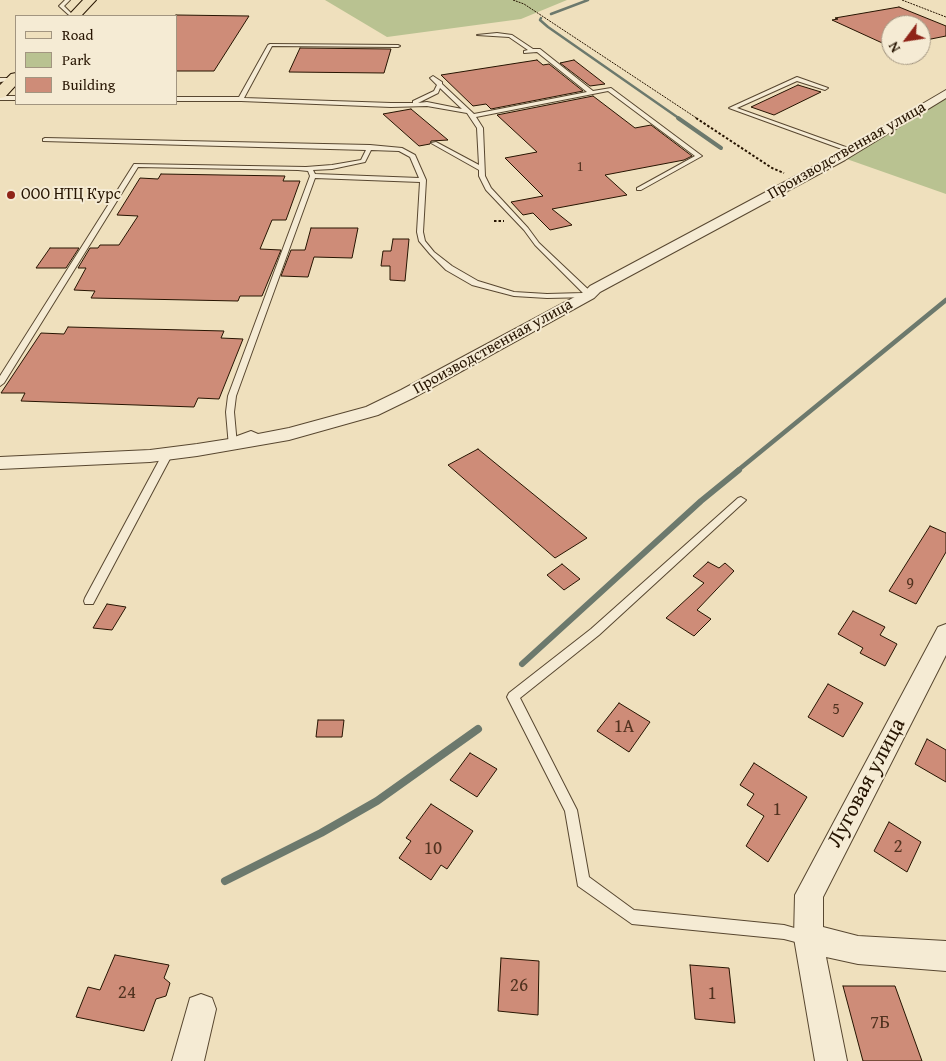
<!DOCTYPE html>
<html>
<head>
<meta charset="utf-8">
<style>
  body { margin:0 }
  #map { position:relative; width:946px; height:1061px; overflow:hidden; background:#efe0bd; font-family:"Gentium Book Plus",serif }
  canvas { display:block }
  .legend { position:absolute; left:15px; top:15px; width:162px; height:90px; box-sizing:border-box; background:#f5ebd4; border:1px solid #a29580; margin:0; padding:6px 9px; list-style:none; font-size:15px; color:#261401 }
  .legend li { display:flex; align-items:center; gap:10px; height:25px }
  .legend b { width:25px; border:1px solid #a29580 }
  .north { position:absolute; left:881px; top:15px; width:50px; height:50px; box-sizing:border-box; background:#f5ebd4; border:1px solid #a29580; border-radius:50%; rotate:239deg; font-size:14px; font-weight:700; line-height:20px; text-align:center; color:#261401 }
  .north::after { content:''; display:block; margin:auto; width:18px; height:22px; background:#8f2418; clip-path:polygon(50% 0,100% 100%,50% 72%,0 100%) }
</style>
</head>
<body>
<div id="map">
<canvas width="946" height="1061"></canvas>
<ul class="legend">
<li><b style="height:6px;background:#efe0bd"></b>Road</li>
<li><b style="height:14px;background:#b9c291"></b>Park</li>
<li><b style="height:14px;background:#ce8c78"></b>Building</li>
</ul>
<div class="north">N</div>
</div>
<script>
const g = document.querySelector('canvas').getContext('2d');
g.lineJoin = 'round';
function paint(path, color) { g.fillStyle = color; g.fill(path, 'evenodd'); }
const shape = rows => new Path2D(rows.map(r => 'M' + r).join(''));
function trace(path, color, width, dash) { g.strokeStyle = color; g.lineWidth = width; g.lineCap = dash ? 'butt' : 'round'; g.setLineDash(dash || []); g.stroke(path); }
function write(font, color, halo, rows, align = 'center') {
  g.font = font + ' "Gentium Book Plus",serif'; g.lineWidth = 4; g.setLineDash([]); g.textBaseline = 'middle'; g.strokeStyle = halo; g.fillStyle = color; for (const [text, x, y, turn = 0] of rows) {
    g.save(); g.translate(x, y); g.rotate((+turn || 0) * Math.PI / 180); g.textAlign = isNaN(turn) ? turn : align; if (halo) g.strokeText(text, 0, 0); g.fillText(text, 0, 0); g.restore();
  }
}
const green = shape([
  [325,0,567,0,521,19,387,37],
  [946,93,946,194,841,157]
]);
const streamFar4 = shape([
  [551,14,588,0],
  [541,18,540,20,548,27,680,119]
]);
const streamFar3 = shape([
  [678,118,721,148]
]);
const streamFar2 = shape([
  [737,471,946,300]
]);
const streamFar1 = shape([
  [522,664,701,501,739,470]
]);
const stream = shape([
  [225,881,321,833,377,801,478,729]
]);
const building = shape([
  [899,7,946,26,946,36,921,41,921,25,891,25,891,47,832,20,838,19,835,18,899,7],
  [176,15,249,16,214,71,176,71,176,15],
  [300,48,391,49,384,73,289,72,300,48],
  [537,60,543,65,549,64,583,91,491,109,486,104,473,106,441,75,537,60],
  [574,60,605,84,590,86,560,63,574,60],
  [798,85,821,92,774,115,751,107,798,85],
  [593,96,635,128,651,125,692,156,684,160,605,175,627,195,552,209,572,225,550,230,533,213,523,215,511,202,543,196,505,158,537,152,497,115,593,96],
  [411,109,448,140,431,141,430,144,419,146,383,114,411,109],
  [161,174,285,176,283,181,300,181,286,220,272,220,260,249,281,250,262,296,240,296,238,301,91,298,95,291,74,290,86,268,78,268,90,248,98,248,100,245,119,245,138,216,117,215,140,178,158,179,161,174],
  [311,228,358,228,352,258,314,257,308,277,281,276,291,250,305,250,311,228],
  [393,239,409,239,405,281,390,280,390,266,381,266,383,251,391,251,393,239],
  [50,248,79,248,66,268,36,268,50,248],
  [68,327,224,331,221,338,243,339,219,399,198,398,194,407,21,401,25,393,1,393,41,333,64,334,68,327],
  [478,449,587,538,555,558,448,465,478,449],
  [930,526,946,533,946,552,916,604,889,591,930,526],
  [708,562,719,568,725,563,734,571,697,610,711,619,694,636,666,618,704,583,693,576,708,562],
  [562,564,580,579,564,590,547,575,562,564],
  [107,604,126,607,112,630,93,628,107,604],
  [853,611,885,627,880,635,897,644,885,666,860,653,863,648,838,634,853,611],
  [828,684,863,703,843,737,808,717,828,684],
  [619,703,650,722,629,752,597,731,619,703],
  [318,720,344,720,342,737,316,737,318,720],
  [927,739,946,750,946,782,915,764,927,739],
  [470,753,497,769,477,797,450,780,470,753],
  [754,763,807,797,768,862,746,846,764,816,747,805,754,794,740,785,754,763],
  [431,804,473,831,447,869,441,865,431,880,399,858,411,841,406,838,431,804],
  [889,822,921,842,907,872,874,851,889,822],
  [115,955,169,965,164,978,170,983,166,996,156,999,144,1031,76,1017,88,987,100,990,115,955],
  [501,958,539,961,538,1015,498,1011,501,958],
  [690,965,729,968,735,1023,695,1019,690,965],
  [843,986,895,986,922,1061,863,1061,843,986]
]);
const pathFar1 = shape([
  [513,0,524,4,698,119],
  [902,0,946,17]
]);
const path = shape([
  [696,118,772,168,784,173],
  [494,221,504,221]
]);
const lane = shape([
  [65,0,70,0,64,6,74,16,70,16,59,6,65,0],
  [497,33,512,35,533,49,540,49,593,91,611,88,702,156,641,190,637,190,637,188,695,156,608,91,476,117,483,128,485,176,491,188,528,228,539,243,592,293,592,297,547,298,514,296,472,285,446,270,430,254,419,241,417,232,420,182,315,178,236,396,234,412,237,445,232,448,229,447,226,412,228,396,310,176,308,171,298,170,138,167,4,383,0,386,0,376,134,164,306,167,332,165,361,160,366,150,43,141,43,139,45,138,370,145,402,148,415,155,426,180,423,232,425,241,434,252,452,266,478,281,514,292,547,294,583,293,535,245,524,230,486,190,479,176,479,170,431,143,436,142,479,165,477,128,467,113,427,106,391,107,241,101,176,101,176,97,239,97,268,45,270,44,398,45,400,46,398,47,272,46,244,98,391,103,413,103,413,101,434,91,437,85,430,78,433,76,442,82,442,84,474,114,587,92,537,52,524,53,524,51,528,50,509,37,477,35,497,33],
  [440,88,462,109,427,102,418,103,438,93,440,88],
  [371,150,399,151,410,157,419,178,315,174,313,170,332,169,365,162,371,150],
  [797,77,828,88,825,90,797,81,737,108,854,150,854,152,850,152,729,108,797,77],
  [0,78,14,78,16,80,0,82,0,78],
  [0,96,16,96,16,100,0,100,0,96],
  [168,450,173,453,93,604,85,604,84,601,85,598,163,453,168,450],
  [741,497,746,500,744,502,599,635,520,698,577,810,589,877,634,910,784,925,812,933,814,938,812,943,807,945,784,939,632,924,578,886,565,811,507,697,509,693,591,629,738,498,741,497]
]);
const street = shape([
  [946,90,946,98,845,160,600,292,594,298,413,398,378,415,289,440,197,456,150,462,0,469,0,457,150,450,197,444,229,439,251,431,258,434,289,428,366,407,401,390,584,292,590,286,837,154,946,90],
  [946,624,946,655,823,897,823,927,858,936,946,941,946,971,858,964,826,957,847,1061,815,1061,794,938,795,895,938,627,946,624],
  [201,994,212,998,216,1009,204,1061,172,1061,190,998,201,994]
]);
const primary = shape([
  [83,0,96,0,81,16,68,16,83,0],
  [16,73,16,85,5,97,0,98,0,85,11,74,16,73]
]);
const markers = [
  [11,195,5,"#8f2418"]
];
const farNumbernames = [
  ["1",580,167]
];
const farStreetnames = [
  ["Производственная улица",847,151,-30],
  ["Производственная улица",493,347,-29]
];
const farPoinames = [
  ["ООО НТЦ Курс",21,195]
];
const numberNames = [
  ["9",910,585],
  ["5",836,710]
];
const nearNumbernames = [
  ["1А",624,727],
  ["1",777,810],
  ["2",898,847],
  ["10",433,849],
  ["26",519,986],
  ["24",127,993],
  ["1",712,994],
  ["7Б",880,1023]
];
const nearStreetnames = [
  ["Луговая улица",867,783,-62]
];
paint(green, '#b9c291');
trace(streamFar4, '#6c796d', 2.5);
trace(streamFar3, '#6c796d', 4);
trace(streamFar2, '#6c796d', 4.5);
trace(streamFar1, '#6c796d', 6);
trace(stream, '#6c796d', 8);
paint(building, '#ce8c78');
trace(building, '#261401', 1);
trace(lane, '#584730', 2);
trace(street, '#584730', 2);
trace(primary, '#261401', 2);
trace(pathFar1, '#261401', 1, [2, 1]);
trace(path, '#261401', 2, [2.5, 2]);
paint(lane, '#f5ebd4');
paint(street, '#f5ebd4');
paint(primary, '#efe0bd');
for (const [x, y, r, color] of markers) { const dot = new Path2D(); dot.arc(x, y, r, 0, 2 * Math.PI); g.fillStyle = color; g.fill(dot); trace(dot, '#f5ebd4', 2); }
write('14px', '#50321f', null, farNumbernames);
write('16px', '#261401', '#f5ebd4', farStreetnames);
write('16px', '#261401', '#f5ebd4', farPoinames, 'left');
write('16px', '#50321f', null, numberNames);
write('19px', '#50321f', null, nearNumbernames);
write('22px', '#261401', '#f5ebd4', nearStreetnames);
</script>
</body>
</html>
